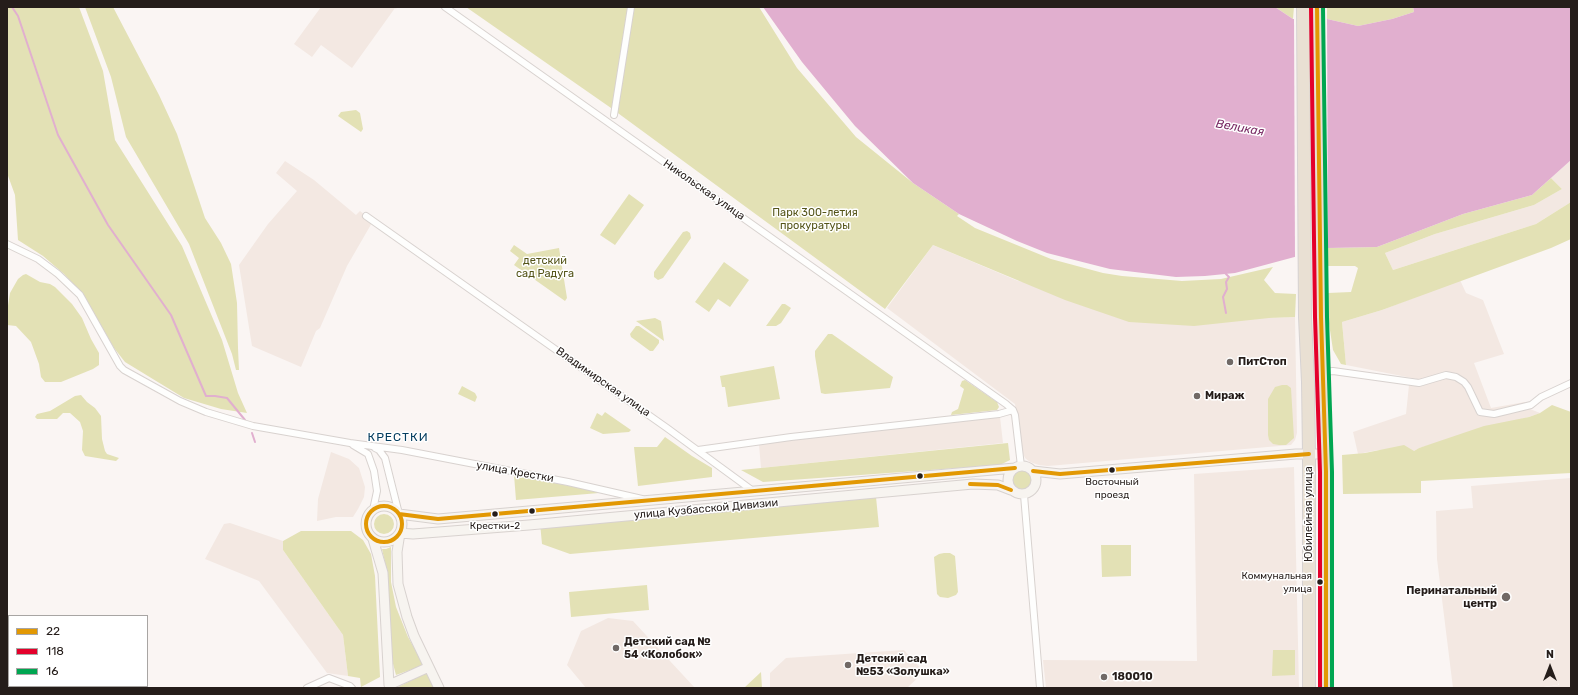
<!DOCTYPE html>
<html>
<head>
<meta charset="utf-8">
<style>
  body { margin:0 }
  #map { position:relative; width:1578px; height:695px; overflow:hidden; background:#faf5f3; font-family:Rubik,sans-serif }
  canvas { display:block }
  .frame { position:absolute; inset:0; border:8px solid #251d1a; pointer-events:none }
  .legend { position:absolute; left:8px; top:615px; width:140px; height:72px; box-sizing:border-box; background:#fff; border:1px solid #a8a5a3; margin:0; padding:5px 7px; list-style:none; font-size:12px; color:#251d1a }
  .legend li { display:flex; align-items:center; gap:8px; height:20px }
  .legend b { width:20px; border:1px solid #a8a5a3 }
  .north { position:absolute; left:1530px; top:647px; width:40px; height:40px; -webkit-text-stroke:3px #fff; paint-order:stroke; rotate:0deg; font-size:11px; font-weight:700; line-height:16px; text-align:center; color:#251d1a }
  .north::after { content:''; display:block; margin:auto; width:14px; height:18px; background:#251d1a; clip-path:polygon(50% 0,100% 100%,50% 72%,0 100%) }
</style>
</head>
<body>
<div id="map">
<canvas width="1578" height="695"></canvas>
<div class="frame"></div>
<ul class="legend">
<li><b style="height:5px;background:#e29803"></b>22</li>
<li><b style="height:5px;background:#e4002b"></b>118</li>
<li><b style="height:5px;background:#00a651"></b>16</li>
</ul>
<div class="north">N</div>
</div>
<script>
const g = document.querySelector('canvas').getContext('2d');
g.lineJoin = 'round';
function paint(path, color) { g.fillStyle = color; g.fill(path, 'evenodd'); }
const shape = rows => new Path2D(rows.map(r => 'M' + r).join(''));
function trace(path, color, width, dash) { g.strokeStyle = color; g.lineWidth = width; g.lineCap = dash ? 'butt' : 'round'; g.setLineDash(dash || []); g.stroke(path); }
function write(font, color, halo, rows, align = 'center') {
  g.font = font + ' Rubik,sans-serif'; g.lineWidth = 3; g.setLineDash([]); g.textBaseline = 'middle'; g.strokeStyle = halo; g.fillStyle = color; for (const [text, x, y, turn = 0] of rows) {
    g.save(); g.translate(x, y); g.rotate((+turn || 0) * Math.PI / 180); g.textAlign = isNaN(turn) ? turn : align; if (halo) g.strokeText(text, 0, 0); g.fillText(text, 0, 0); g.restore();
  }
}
const built = shape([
  [321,7,397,7,396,9,395,8,352,68,321,45,312,57,294,44],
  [1571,160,1571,202,1536,224,1393,270,1385,253,1435,234,1534,205,1562,189,1551,178],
  [285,161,314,180,356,215,360,211,373,221,347,266,320,328,316,331,301,367,252,346,239,265,268,224,297,191,276,173],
  [933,245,1018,281,1269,318,1295,317,1297,433,1295,440,1291,445,1048,466,1039,465,1030,462,1025,458,1022,451,1015,404,887,308],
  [1460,280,1466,293,1483,300,1504,354,1474,363,1491,408,1525,402,1525,407,1540,413,1529,417,1419,448,1414,451,1378,450,1358,454,1353,432,1406,414,1409,385,1417,379,1346,365,1342,322,1382,310],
  [1000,417,1003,443,761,468,759,444],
  [331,452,349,459,359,468,365,487,364,497,358,509,353,517,336,517,317,521,318,499],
  [1294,467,1299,688,1046,688,1043,660,1197,661,1194,474],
  [1571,478,1571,688,1540,688,1559,685,1559,683,1558,685,1536,688,1453,688,1437,559,1436,511,1473,508,1471,486],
  [230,523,283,541,283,550,343,635,348,676,327,673,259,581,205,559,224,524],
  [608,618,633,621,695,688,586,688,567,665,581,631],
  [904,650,924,672,907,688,770,688,770,673,786,658]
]);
const green = shape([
  [7,7,79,7,103,71,115,140,182,246,222,340,238,393,247,413,221,409,184,398,125,362,114,348,82,294,64,274,43,256,18,240,15,195,7,173],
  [85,7,113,7,159,95,177,134,205,218,221,243,231,264,237,303,238,348,239,370,236,370,232,354,189,244,126,137,111,77],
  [466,7,759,7,797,68,856,137,913,183,959,214,957,216,975,228,1051,259,1103,273,1122,276,1182,281,1221,279,1273,267,1264,280,1275,293,1296,294,1295,317,1269,318,1194,326,1129,322,1065,300,933,245,885,309,611,108],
  [1275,7,1294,7,1293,19],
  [1327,7,1413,7,1414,12,1392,19,1358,26,1327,19],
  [356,110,360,113,363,129,361,132,338,116,341,112],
  [1551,178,1562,189,1534,205,1435,234,1385,253,1393,270,1536,224,1571,202,1571,239,1551,248,1382,310,1342,322,1346,365,1341,364,1333,350,1328,317,1328,293,1351,292,1358,268,1355,266,1328,266,1328,248,1377,247,1463,214,1532,195],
  [629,194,644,205,615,245,600,235],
  [687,231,690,233,691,238,663,278,658,280,654,277,654,272,683,232],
  [514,245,527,254,559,248,567,298,565,301,514,265,519,258,510,251],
  [724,262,749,280,730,307,718,299,709,312,695,302],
  [26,274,40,282,50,284,55,287,72,304,82,318,91,339,99,353,99,365,93,369,61,382,45,382,41,377,39,364,31,342,16,326,7,325,7,312,10,293,18,279,23,275],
  [782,304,785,304,791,308,781,323,776,326,766,326],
  [655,318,661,321,664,341,636,321],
  [636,326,639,326,659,340,659,343,653,351,650,351,631,337,630,334],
  [828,334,832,334,893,377,890,388,825,394,821,393,815,356,815,351],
  [774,366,780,399,728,407,725,387,722,387,720,376],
  [965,380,997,402,999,407,997,410,951,415,952,412,958,409,964,389,960,386,962,381],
  [1282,385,1287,385,1291,388,1294,438,1286,445,1279,445,1273,444,1269,440,1268,435,1268,399,1275,387],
  [462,386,475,393,477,397,475,402,458,394],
  [81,395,87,402,95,408,101,416,102,439,105,451,107,454,119,458,116,461,85,456,82,450,83,431,80,422,70,413,63,413,57,419,37,419,35,417,37,414,50,411,75,396],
  [1552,405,1571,412,1571,473,1421,481,1421,493,1343,494,1342,455,1365,453,1404,445,1414,451,1419,448,1484,426,1529,417,1540,413],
  [605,412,631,430,629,432,603,434,590,428,597,413,602,416],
  [665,437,692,456,712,468,712,477,638,486,634,447,657,447],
  [1008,443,1010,460,1000,465,763,482,741,470],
  '1011 481a11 11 0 1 1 22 0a11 11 0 1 1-22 0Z',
  [514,475,595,491,599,493,516,500],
  [876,497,879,527,570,554,542,544,540,523],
  '374 524a10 10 0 1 1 20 0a10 10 0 1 1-20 0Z',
  [301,531,351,531,363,540,371,554,375,576,380,677,361,687,360,678,348,676,343,635,283,550,283,541],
  [1101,545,1131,545,1131,576,1102,577],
  [391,547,391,582,396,607,408,637,424,665,396,675,392,660,386,567,382,549,386,549],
  [944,553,950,553,955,556,958,592,956,595,948,598,940,597,937,594,934,557,939,554],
  [647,585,649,610,571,617,569,592],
  [1273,650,1295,650,1295,675,1272,676],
  [428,672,435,688,396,688],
  [761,672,762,688,744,688]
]);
const water = shape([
  [763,7,1275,7,1293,19,1327,19,1358,26,1392,19,1414,12,1413,7,1571,7,1571,160,1532,195,1463,214,1377,247,1328,248,1235,273,1205,276,1176,277,1110,269,1047,253,1017,241,959,214,913,183,855,126,802,62]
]);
const pier = shape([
  [1294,17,1327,17,1328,250,1295,258]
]);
const stream = shape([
  [12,7,18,16,58,135,108,225,171,315,206,396,215,396,227,398,245,420],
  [1225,273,1229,277,1226,282,1227,289,1223,297,1226,313],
  [252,433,255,442]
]);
const street = shape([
  [445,7,1006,404,1013,410,1015,415,1021,466],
  [614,115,631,7],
  [366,216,667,428,753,491],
  [7,244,38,259,58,274,80,295,120,366,124,370,180,401,206,412,253,426,350,443,402,450,568,482,642,499],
  [1323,372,1333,371,1419,383,1446,375,1456,377,1464,382,1468,387,1480,412,1494,414,1531,405,1541,397,1571,383],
  [353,445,368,454,374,471,377,491,373,510],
  [375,448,379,450,385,458,399,514],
  [698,450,791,437,999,414,1013,410],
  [1024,495,1040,688],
  [307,688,329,678,350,686,352,688]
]);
const secondary = shape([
  '1008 480a14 14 0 1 1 28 0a14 14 0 1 1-28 0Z',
  [1033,471,1060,474,1296,454,1326,454],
  '366 524a18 18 0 1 1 36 0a18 18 0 1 1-36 0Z',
  [399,514,438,519,1015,468],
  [373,539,383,573,389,685,429,667],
  [439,688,414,636,407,617,398,584,397,552,400,533,413,534,529,525,973,484,998,485,1011,490]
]);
const highway = shape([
  [1303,7,1305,317,1308,382,1309,454,1309,688],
  [1317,7,1321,317,1326,472,1326,688]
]);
const bus1 = shape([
  [1317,7,1321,317,1326,472,1326,688],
  [1033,471,1060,474,1309,454],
  [970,484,998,485,1011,490],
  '366 524a18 18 0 1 1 36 0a18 18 0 1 1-36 0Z',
  [399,514,438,519,1015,468]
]);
const bus2 = shape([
  [1311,7,1315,317,1320,472,1320,688]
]);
const bus3 = shape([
  [1323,7,1327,317,1332,472,1332,688]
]);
const markers = [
  [1230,362,4,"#706966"],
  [1197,396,4,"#706966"],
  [1112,470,3.5,"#251d1a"],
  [920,476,3.5,"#251d1a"],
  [532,511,3.5,"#251d1a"],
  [495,514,3.5,"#251d1a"],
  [1320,582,3.5,"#251d1a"],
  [1506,597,5,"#706966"],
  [616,648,4,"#706966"],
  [848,665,4,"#706966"],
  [1104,677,4,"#706966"]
];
const busNames = [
  ["Восточный",1112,482],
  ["проезд",1112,495],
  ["Крестки-2",495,526],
  ["Коммунальная",1312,576,"right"],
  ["улица",1312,589,"right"]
];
const streetNames = [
  ["Никольская улица",704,190,35],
  ["Владимирская улица",603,382,35],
  ["улица Крестки",515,472,10],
  ["улица Кузбасской Дивизии",706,509,-5],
  ["Юбилейная улица",1309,514,-90]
];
const parkNames = [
  ["Парк 300-летия",815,213],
  ["прокуратуры",815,226],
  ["детский",545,261],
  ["сад Радуга",545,274]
];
const poiNames = [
  ["ПитСтоп",1238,362],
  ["Мираж",1205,396],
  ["Перинатальный",1497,591,"right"],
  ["центр",1497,604,"right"],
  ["Детский сад №",624,642],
  ["54 «Колобок»",624,655],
  ["Детский сад",856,659],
  ["№53 «Золушка»",856,672],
  ["180010",1112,677]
];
const waterNames = [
  ["Великая",1240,128,10]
];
const neighbourhoodNames = [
  ["КРЕСТКИ",398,438]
];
paint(built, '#f3e8e2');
paint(green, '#e3e1b5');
paint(water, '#e1afcf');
paint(pier, '#faf5f3');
trace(stream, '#e1afcf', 2);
trace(street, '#d8d2cf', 8);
trace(secondary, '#d8d2cf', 11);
trace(highway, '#d6d2d2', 14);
trace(street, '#fefefd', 6);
trace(secondary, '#f7f4f0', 9);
trace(highway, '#e9e0d3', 12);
trace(bus1, '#e29803', 4);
trace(bus2, '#e4002b', 4);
trace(bus3, '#00a651', 4);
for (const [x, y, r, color] of markers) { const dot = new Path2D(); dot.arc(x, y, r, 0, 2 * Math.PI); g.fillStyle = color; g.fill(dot); trace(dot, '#fff', 1.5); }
write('10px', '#251d1a', '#fff', busNames);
write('11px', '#251d1a', '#fff', streetNames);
write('11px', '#545418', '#fff', parkNames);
write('bold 11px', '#251d1a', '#fff', poiNames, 'left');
write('italic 12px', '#772762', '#fff', waterNames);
g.letterSpacing = '1px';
write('12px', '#053e60', '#fff', neighbourhoodNames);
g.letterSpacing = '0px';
</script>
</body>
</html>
